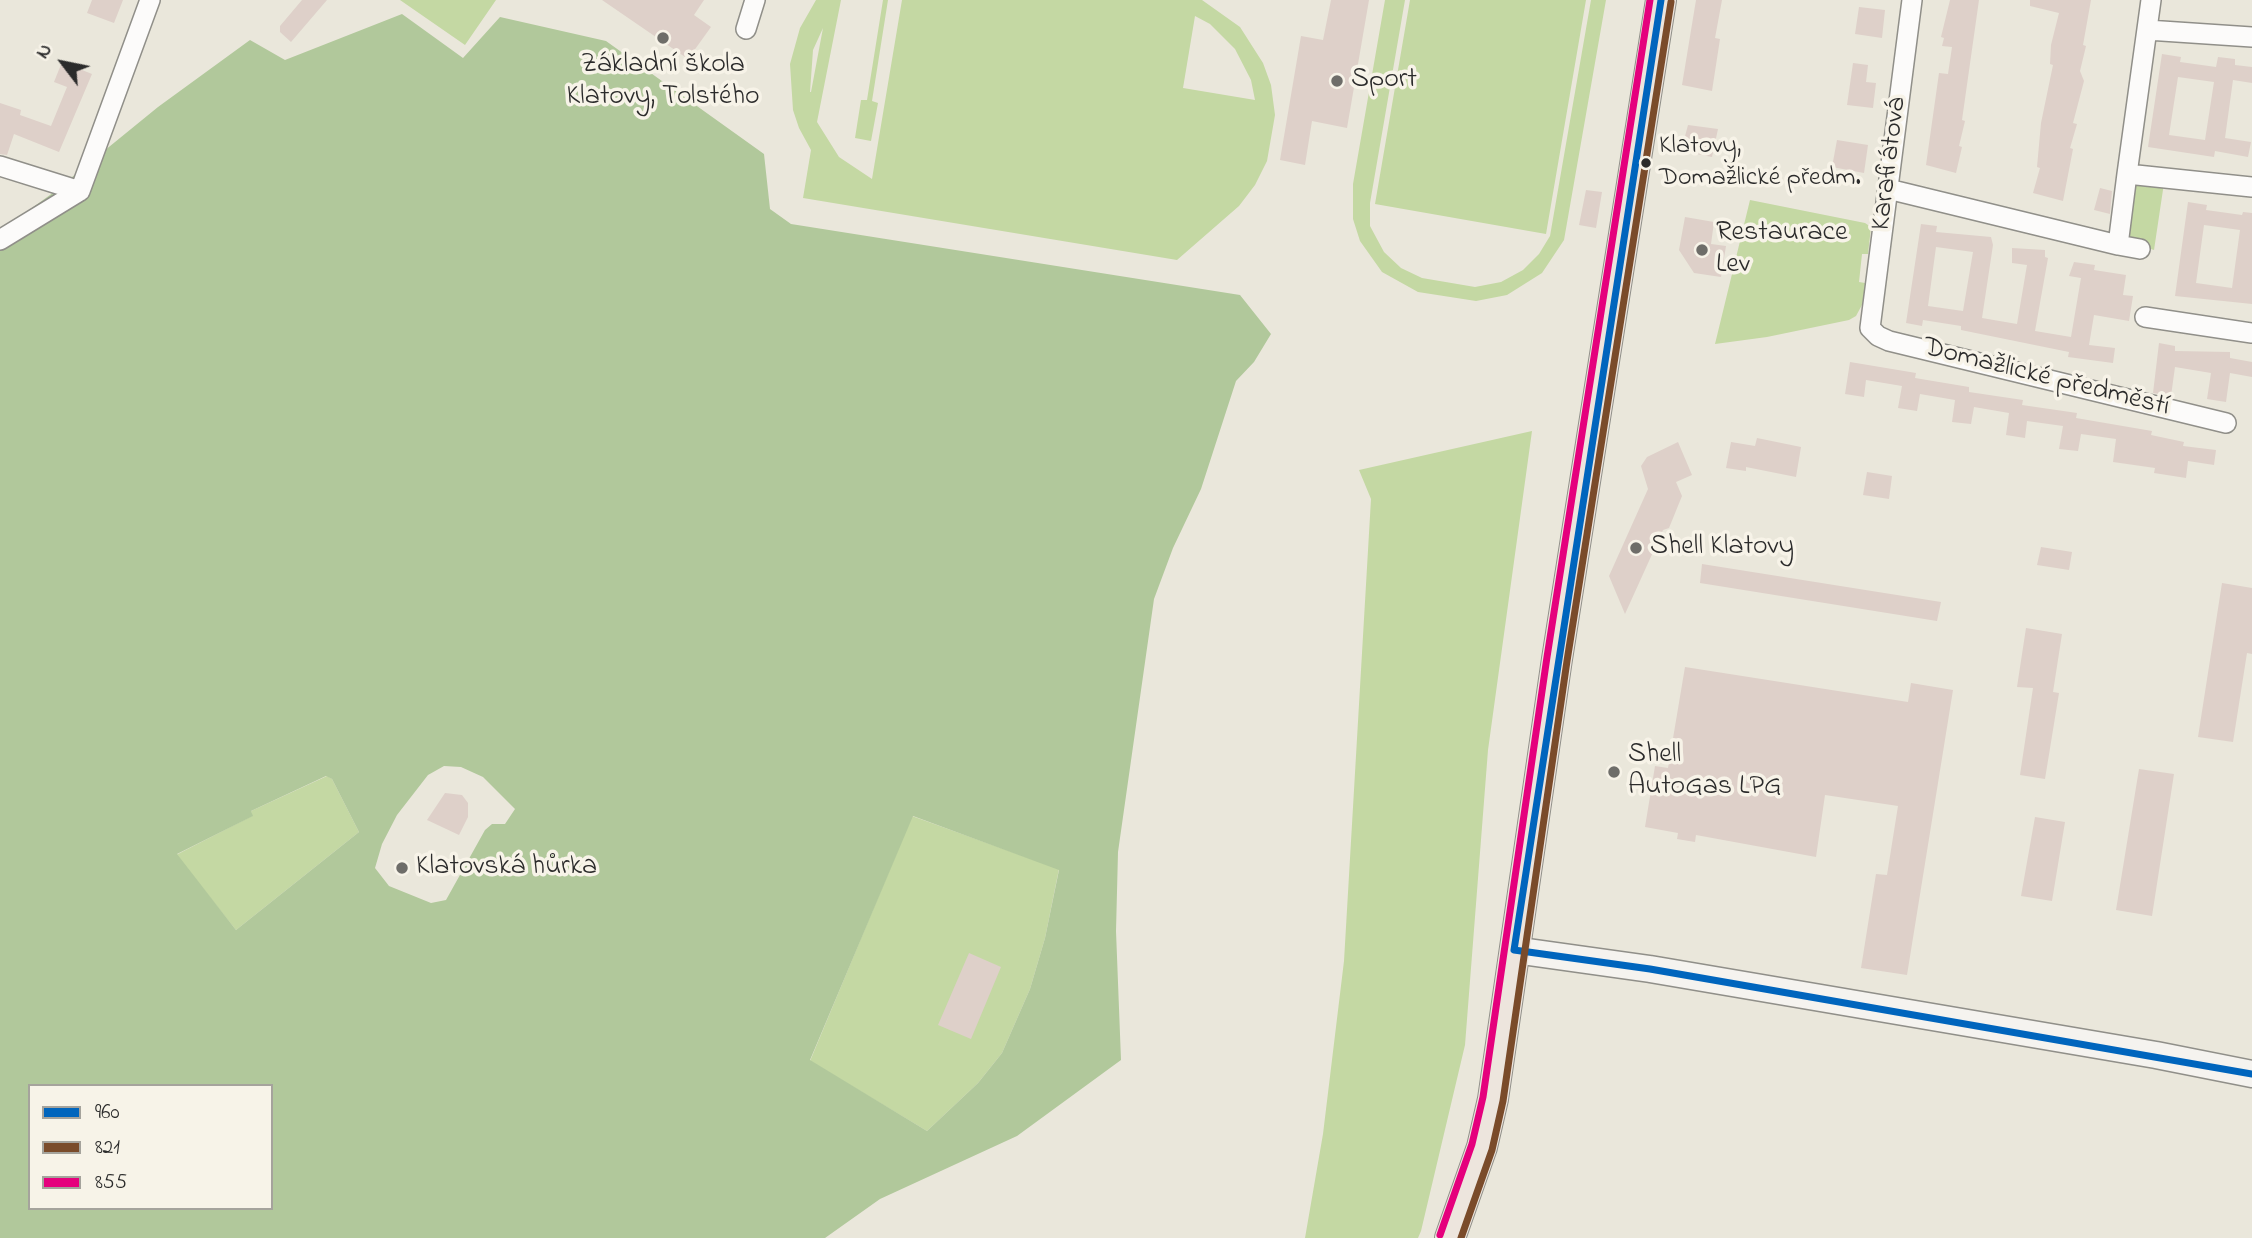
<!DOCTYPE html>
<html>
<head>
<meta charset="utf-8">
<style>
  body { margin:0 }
  #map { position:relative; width:2252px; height:1238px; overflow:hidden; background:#eae7db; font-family:"Indie Flower",sans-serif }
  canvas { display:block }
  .legend { position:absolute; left:28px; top:1084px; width:245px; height:126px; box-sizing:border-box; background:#f7f3e8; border:2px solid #a5a39c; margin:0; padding:9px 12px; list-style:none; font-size:21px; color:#2b2b2b }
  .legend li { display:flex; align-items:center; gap:14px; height:35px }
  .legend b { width:35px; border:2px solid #a5a39c }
  .north { position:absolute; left:28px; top:28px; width:70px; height:70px; -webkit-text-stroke:5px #f7f3e8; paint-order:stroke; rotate:302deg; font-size:19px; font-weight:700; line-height:28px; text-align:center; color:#2b2b2b }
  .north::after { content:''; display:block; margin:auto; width:24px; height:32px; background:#2b2b2b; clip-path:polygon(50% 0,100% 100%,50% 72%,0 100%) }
</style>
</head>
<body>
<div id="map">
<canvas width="2252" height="1238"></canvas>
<ul class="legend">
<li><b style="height:9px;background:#0065bd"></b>960</li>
<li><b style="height:9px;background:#7a4b2a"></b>821</li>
<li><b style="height:9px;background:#e5007d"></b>855</li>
</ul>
<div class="north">N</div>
</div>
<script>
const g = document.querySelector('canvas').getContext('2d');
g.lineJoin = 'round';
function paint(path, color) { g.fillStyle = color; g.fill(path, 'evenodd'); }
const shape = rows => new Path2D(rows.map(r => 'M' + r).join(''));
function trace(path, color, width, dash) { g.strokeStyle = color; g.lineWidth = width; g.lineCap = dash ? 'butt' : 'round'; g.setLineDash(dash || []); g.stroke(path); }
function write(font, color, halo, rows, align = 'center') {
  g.font = font + ' "Indie Flower",sans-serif'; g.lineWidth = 7; g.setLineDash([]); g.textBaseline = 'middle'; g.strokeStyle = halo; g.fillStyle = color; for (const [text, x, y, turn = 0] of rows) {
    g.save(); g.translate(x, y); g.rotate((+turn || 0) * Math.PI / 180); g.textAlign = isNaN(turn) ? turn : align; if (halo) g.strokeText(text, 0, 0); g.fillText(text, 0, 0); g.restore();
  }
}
const green = shape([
  [400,0,496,0,465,45],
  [816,0,841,0,817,122,839,157,872,179,902,0,1202,0,1240,27,1263,63,1271,85,1275,115,1267,161,1255,185,1239,206,1177,260,803,198,811,150,799,128,793,110,790,64,800,28],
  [1195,16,1210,24,1235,49,1251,80,1255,100,1183,88],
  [823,28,811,92,810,92,813,50],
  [883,0,888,0,872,101,878,103,871,141,855,138,861,100,867,100],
  [1385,0,1405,0,1370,203,1370,226,1384,252,1401,268,1422,278,1475,287,1501,282,1523,270,1539,254,1550,236,1591,0,1606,0,1564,240,1542,273,1507,295,1476,301,1418,292,1382,272,1360,241,1353,219,1353,184],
  [1410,0,1586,0,1546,234,1375,204],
  [2140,183,2164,183,2154,250,2126,241,2134,186],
  [1750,200,1865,223,1871,227,1868,254,1862,254,1859,282,1865,283,1863,303,1856,316,1849,320,1767,337,1715,344],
  [1532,431,1488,750,1465,1045,1421,1231,1418,1238,1305,1238,1323,1134,1344,961,1371,499,1359,470],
  [327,776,332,779,359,832,236,930,176,855,252,816,251,811],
  [912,816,1059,869,1045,938,1030,989,1002,1053,978,1083,927,1131,810,1061]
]);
const forest = shape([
  [402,14,463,58,500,17,606,41,764,154,770,209,791,224,1240,295,1271,334,1254,362,1236,381,1201,489,1173,548,1154,599,1118,852,1116,931,1121,1060,1017,1136,880,1199,825,1238,0,1238,0,231,50,195,158,107,250,40,285,60],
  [444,766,461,767,483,777,515,809,505,824,492,824,485,830,446,900,431,903,389,886,375,868,382,844,397,815,428,775],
  [326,776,332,779,359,832,236,930,177,854,253,816,251,811],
  [913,816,1059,870,1045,938,1030,989,1002,1053,978,1083,927,1131,810,1060],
  [30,1086,271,1086,271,1208,30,1208]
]);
const building = shape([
  [92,0,123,0,114,23,87,13],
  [302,0,327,0,291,42,280,32,280,26],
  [602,0,704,0,694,15,711,27,688,59],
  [1331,0,1369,0,1347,128,1312,121,1305,165,1280,160,1301,36,1323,40],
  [1696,0,1722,0,1715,38,1720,39,1712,91,1682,85],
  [1950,0,1979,0,1962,120,1965,121,1959,146,1962,147,1956,173,1926,165,1939,73,1948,74,1952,47,1942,46,1944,38,1941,37],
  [2030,0,2091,0,2083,45,2086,46,2080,71,2084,81,2073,123,2077,124,2070,148,2073,149,2063,201,2033,193,2040,168,2037,167,2041,123,2053,65,2050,64,2051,45,2059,13,2030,6],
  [1859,7,1885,10,1882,38,1855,34],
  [2162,54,2181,57,2180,62,2216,67,2218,57,2235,59,2235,65,2252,67,2252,83,2233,80,2225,138,2251,142,2248,157,2215,151,2214,157,2148,147],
  [2178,77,2214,82,2205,140,2169,135],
  [62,62,92,74,59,152,14,134,7,155,0,154,0,103,21,110,20,115,51,126,67,87,54,82],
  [1853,63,1868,65,1866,82,1876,83,1873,108,1847,105],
  [1688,125,1718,129,1712,157,1681,151],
  [1837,140,1868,145,1864,173,1832,167],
  [2100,188,2112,191,2110,214,2094,210],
  [1586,190,1602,192,1596,228,1579,225],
  [2188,202,2207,205,2206,210,2242,215,2243,212,2252,213,2252,304,2175,296],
  [2204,225,2240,230,2232,288,2196,283],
  [1685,217,1714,222,1711,244,1726,246,1721,277,1694,273,1679,250],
  [1921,224,1937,226,1936,232,1991,237,1993,245,1982,318,2017,324,2027,265,2012,263,2012,248,2045,250,2045,257,2048,258,2035,331,2071,337,2081,278,2069,276,2074,262,2095,265,2094,270,2126,275,2123,295,2133,296,2129,321,2094,315,2089,345,2115,348,2113,363,2068,357,2069,352,1961,330,1961,326,1923,320,1922,326,1906,323],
  [1936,247,1973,252,1963,311,1928,306],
  [2159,343,2175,346,2175,351,2230,352,2230,358,2252,362,2252,377,2230,373,2226,402,2207,399,2211,373,2175,367,2171,396,2153,393],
  [1850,362,1916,373,1915,378,1969,387,1969,392,2023,400,2022,405,2077,413,2076,418,2152,431,2151,435,2184,442,2183,446,2216,450,2214,465,2188,461,2186,478,2154,473,2155,468,2113,462,2116,439,2081,434,2078,451,2059,449,2063,426,2027,421,2025,438,2006,435,2009,413,1974,407,1971,424,1952,422,1955,400,1920,394,1917,411,1898,408,1902,386,1866,380,1864,397,1845,394],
  [1757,438,1801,447,1796,477,1746,467,1746,471,1726,468,1731,442,1755,446],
  [1678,442,1692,475,1676,482,1682,496,1669,528,1663,530,1625,614,1609,576,1648,489,1641,466,1647,457],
  [1867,472,1892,476,1889,499,1863,495],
  [2041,547,2072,552,2069,570,2037,565],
  [1702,564,1941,602,1937,621,1700,583],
  [2222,583,2252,588,2252,654,2247,653,2233,742,2198,737],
  [2026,628,2062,634,2053,692,2059,693,2045,779,2020,775,2033,688,2017,687],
  [1685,667,1908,702,1911,683,1953,690,1907,975,1861,968,1876,874,1887,875,1898,806,1825,795,1816,857,1696,835,1695,842,1677,839,1678,833,1645,827,1655,766,1668,768],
  [2139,769,2174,774,2152,916,2116,910],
  [445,793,462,795,468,803,468,817,459,835,427,820],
  [2035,817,2065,822,2052,901,2021,896],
  [969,953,1001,967,971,1039,938,1025]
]);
const minor = shape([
  [1912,0,1870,328,1878,336,1889,341,2226,423],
  [746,29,755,0],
  [2147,30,2252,37],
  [0,166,80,191],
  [2127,174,2151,0],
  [1888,189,2118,245,2127,174,2252,187],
  [80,191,150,0],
  [0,240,80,191],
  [2118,245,2140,249],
  [2145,317,2252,333]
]);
const secondary = shape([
  [1514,950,1650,969,2156,1055,2252,1074]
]);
const primary = shape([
  [1450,1238,1482,1147,1493,1099,1557,659,1661,0]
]);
const bus1 = shape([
  [1661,0,1514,950,1650,969,2252,1074]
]);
const bus2 = shape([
  [1461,1238,1492,1150,1503,1101,1567,661,1671,2]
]);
const bus3 = shape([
  [1440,1235,1472,1144,1483,1097,1547,657,1650,0]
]);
const markers = [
  [663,38,7,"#6e6d69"],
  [1337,81,7,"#6e6d69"],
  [1646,163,6,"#2b2b2b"],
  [1702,250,7,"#6e6d69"],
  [1636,548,7,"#6e6d69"],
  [1614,772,7,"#6e6d69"],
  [402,868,7,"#6e6d69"]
];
const busNames = [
  ["Klatovy,",1659,148],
  ["Domažlické předm.",1659,180]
];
const poiNames = [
  ["Základní škola",663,66,"center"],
  ["Klatovy, Tolstého",663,98,"center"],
  ["Sport",1351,81],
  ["Restaurace",1716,234],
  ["Lev",1716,266],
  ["Shell Klatovy",1650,548],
  ["Shell",1628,756],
  ["AutoGas LPG",1628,788],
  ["Klatovská hůrka",416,868]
];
const streetNames = [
  ["Karafiátová",1891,164,-83],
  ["Domažlické předměstí",2046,379,14]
];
paint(green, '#c4d8a3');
paint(forest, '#b1c89b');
paint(building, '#ded0c9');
trace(minor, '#908f89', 22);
trace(secondary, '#908f89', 29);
trace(primary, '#908f89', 32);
trace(minor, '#fcfbfa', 19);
trace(secondary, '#f5f3ef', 26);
trace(primary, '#ede5dd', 30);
trace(bus1, '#0065bd', 7);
trace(bus2, '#7a4b2a', 7);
trace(bus3, '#e5007d', 7);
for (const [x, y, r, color] of markers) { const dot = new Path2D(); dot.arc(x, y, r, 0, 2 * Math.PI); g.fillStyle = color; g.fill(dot); trace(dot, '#f7f3e8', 2.5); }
write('26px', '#2b2b2b', '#f7f3e8', busNames, 'left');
write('28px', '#2b2b2b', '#f7f3e8', poiNames, 'left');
write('28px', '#2b2b2b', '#f7f3e8', streetNames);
</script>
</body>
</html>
